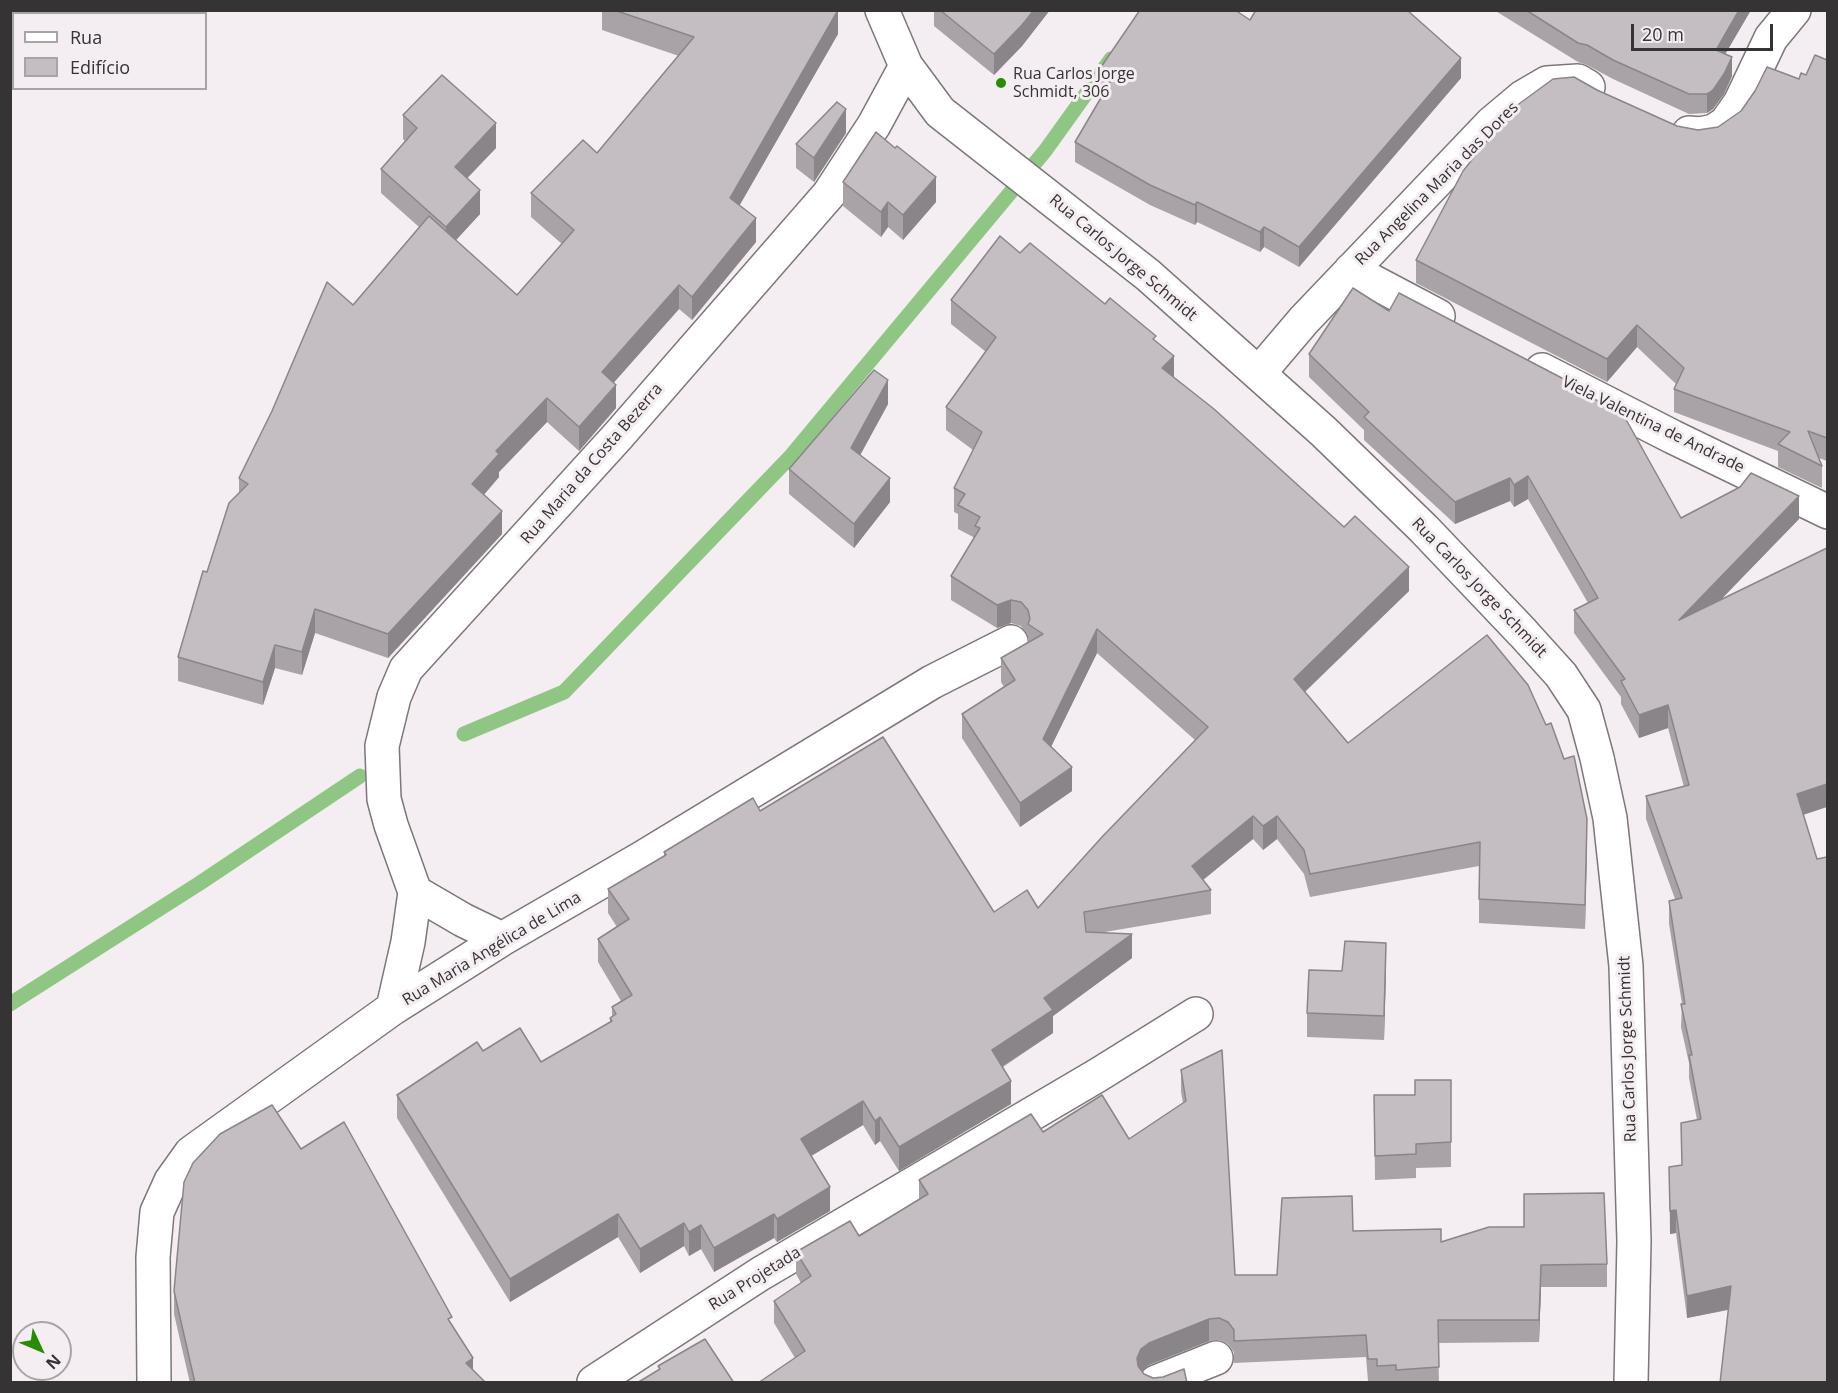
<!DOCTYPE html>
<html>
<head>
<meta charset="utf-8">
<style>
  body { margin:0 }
  #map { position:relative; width:1838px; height:1393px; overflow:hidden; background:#f4edf1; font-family:"Open Sans",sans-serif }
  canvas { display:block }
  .frame { position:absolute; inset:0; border:12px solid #353334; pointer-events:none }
  .legend { position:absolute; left:12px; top:12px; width:195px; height:78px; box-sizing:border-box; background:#f4edf1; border:2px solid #a8a3a5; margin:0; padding:8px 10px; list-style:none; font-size:18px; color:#353334 }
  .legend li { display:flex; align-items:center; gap:12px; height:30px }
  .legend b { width:30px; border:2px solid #a8a3a5 }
  .north { position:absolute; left:12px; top:1321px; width:60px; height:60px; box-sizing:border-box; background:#f4edf1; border:2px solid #a8a3a5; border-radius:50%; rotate:134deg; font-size:16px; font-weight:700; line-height:24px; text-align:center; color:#353334 }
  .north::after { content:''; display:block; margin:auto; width:21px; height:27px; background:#298c04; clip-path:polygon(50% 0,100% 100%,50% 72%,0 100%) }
  .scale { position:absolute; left:1631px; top:24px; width:142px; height:27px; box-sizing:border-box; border:3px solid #353334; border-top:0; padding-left:8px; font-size:18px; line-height:21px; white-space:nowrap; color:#353334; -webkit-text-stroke:4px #f4edf1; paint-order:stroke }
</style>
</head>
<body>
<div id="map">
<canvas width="1838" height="1393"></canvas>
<div class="frame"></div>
<ul class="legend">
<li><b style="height:8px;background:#fff"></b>Rua</li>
<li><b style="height:16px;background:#c4bec2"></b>Edifício</li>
</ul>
<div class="north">N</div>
<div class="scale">20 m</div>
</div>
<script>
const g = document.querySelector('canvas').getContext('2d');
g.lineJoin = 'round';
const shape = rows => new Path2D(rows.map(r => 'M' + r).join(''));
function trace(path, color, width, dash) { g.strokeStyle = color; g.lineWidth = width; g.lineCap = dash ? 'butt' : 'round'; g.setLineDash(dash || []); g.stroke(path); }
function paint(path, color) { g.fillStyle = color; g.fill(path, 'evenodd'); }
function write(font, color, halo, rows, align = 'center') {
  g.font = font + ' "Open Sans",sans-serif'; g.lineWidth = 6; g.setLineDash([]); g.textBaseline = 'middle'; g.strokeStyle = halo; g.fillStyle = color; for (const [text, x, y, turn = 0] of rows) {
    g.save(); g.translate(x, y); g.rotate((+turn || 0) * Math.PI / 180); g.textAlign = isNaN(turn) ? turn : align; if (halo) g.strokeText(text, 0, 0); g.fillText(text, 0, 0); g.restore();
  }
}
const stream = shape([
  [464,734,564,692,790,457,1045,151,1111,59],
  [10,1004,200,883,360,776]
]);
const minor = shape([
  [882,10,906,66,940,112,1148,275,1324,432,1424,529,1523,633,1561,675,1584,710,1597,758,1610,818,1626,966,1634,1241,1631,1382],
  [1689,133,1700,134,1714,131,1726,123,1740,103,1771,38,1794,10],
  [1351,270,1438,316],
  [1542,370,1673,437,1828,512],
  [1259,373,1304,320,1492,123,1523,97,1547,83,1578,81,1588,87],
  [415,892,463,920,502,939],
  [393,1008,408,942,415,892,391,825,384,799,382,746,394,697,406,669,618,436,829,194,874,125,906,66],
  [154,1382,153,1257,157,1212,171,1181,191,1153,393,1008,502,939,642,858,932,682,1011,642],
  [594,1382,760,1274,1098,1075,1196,1014],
  [1156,1382,1216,1358]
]);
const wall = shape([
  [602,10,838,10,838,34,739,206,756,242,692,320,679,309,613,383,616,408,579,451,547,422,499,472,499,477,484,495,502,534,388,658,315,633,302,675,275,668,263,705,178,681,178,657,207,572,239,493,239,478,353,305,419,227,381,193,381,169,405,141,403,139,403,115,496,148,467,178,480,214,456,240,517,295,562,244,531,217,531,193,597,153,679,56,602,30],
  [934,10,1050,10,1022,46,994,75,934,26],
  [1494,10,1751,10,1725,54,1732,76,1724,94,1713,109,1707,113,1689,114,1613,79,1587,65,1578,62],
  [1250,20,1461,78,1299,267,1264,247,1260,252,1197,222,1195,225,1150,205,1075,162,1075,142,1104,94,1099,90,1099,70],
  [1827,60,1827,461,1819,458,1822,466,1822,488,1778,467,1778,451,1674,412,1674,389,1676,384,1637,347,1607,382,1416,283,1416,260,1597,90,1677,126,1698,130,1718,127,1806,75],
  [846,133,814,182,796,168,796,144],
  [843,182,936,202,903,240,888,227,881,237,843,206],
  [1020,253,1105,304,1156,342,1174,377,1409,591,1305,692,1348,743,1587,843,1585,929,1479,923,1479,866,1310,897,1304,874,1277,839,1263,850,1253,839,1203,880,1211,890,1211,914,1099,933,1132,958,1053,1016,1053,1033,1003,1067,1011,1104,899,1171,880,1141,875,1145,863,1125,811,1156,830,1211,777,1242,774,1238,714,1272,701,1249,689,1256,684,1246,640,1273,618,1237,510,1302,397,1118,397,1095,483,1051,541,1062,610,1022,610,1018,612,1016,612,1007,621,1001,598,962,598,939,617,927,608,913,608,889,664,856,664,852,760,811,994,912,1038,908,1195,740,1097,653,1051,747,1072,791,1020,827,962,738,962,714,1004,687,1001,682,1001,658,1028,642,1028,635,1021,626,1011,623,997,628,951,600,951,576,975,538,958,529,958,514,954,512,954,488,973,450,946,430,946,407,986,352,951,324,951,300],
  [1389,311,1581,392,1681,518,1799,519,1720,600,1804,815,1728,1310,1687,1318,1676,1233,1670,1234,1669,1167,1682,1165,1681,1123,1697,1120,1689,1078,1689,1063,1681,1027,1682,1004,1669,924,1669,901,1675,899,1646,819,1646,796,1684,787,1668,728,1639,738,1621,704,1621,697,1574,633,1574,610,1588,603,1528,499,1514,507,1510,501,1455,524,1364,440,1364,430,1309,377,1309,354],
  [888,404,860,455,890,502,854,548,789,494,789,469],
  [1386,967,1384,1040,1307,1037,1307,1013,1342,971],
  [1181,1070,1235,1275,1277,1275,1353,1231,1607,1264,1607,1287,1541,1287,1539,1342,1438,1343,1439,1383,1377,1383,1377,1381,1368,1381,1366,1357,1234,1363,1234,1352,1228,1344,1219,1340,1209,1341,1149,1365,1141,1371,1144,1374,1153,1378,1187,1383,795,1358,774,1323,774,1301,801,1283,796,1274,796,1252,859,1236,919,1199,919,1180,1043,1132,1129,1139,1183,1103,1181,1092],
  [1451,1080,1451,1167,1416,1168,1416,1178,1375,1180,1374,1095,1415,1095],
  [174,1291,452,1324,473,1370,486,1383,190,1383,174,1314]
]);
const shadedWall = shape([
  [838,10,838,34,730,222,730,198],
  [1034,10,1050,10,1022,46,994,75,994,54],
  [1739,10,1751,10,1716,70,1716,50],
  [1732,57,1732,76,1724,94,1713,109,1707,113,1707,94],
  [1461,58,1461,78,1299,267,1299,247],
  [846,109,846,133,814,182,814,158],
  [496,123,496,148,455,191,455,167],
  [936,177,936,202,903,240,903,215],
  [480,190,480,214,446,251,446,227],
  [888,202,888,227,881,237,881,212],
  [1197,202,1197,222,1195,225,1195,205],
  [756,218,756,242,692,320,692,297],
  [1264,227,1264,247,1260,252,1260,232],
  [679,285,679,309,602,396,602,372],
  [1637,325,1637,347,1607,382,1607,359],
  [1174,356,1174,380,1162,368],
  [888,380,888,404,851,472,851,448],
  [616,385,616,408,579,451,579,427],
  [547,398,547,422,499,472,499,477,472,508,472,484,496,451],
  [1528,476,1528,499,1514,507,1514,485],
  [890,478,890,502,854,548,854,524],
  [1510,478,1510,501,1455,524,1455,502],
  [1799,496,1799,519,1679,643,1679,620],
  [502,511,502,534,388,658,388,634],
  [1409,567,1409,591,1294,702,1294,679],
  [1011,600,1011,623,997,628,997,605],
  [315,609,315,633,302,675,302,652],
  [1097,629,1097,653,1043,763,1043,739],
  [275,645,275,668,263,705,263,682],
  [1668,705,1668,728,1639,738,1639,715],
  [1072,767,1072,791,1020,827,1020,803],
  [1827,784,1827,807,1797,817,1797,794],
  [1253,816,1253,839,1192,889,1192,866],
  [1277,816,1277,839,1263,850,1263,826],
  [1587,819,1587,843,1585,929,1585,905],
  [1132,934,1132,958,1053,1016,1053,1033,992,1073,992,1050,1044,998],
  [1386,943,1386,967,1384,1040,1384,1016],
  [1011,1081,1011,1104,899,1171,899,1147],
  [863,1101,863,1125,801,1162,801,1139],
  [880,1117,880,1141,875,1145,875,1121],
  [830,1187,830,1211,777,1242,777,1219],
  [1676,1210,1676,1233,1670,1234,1670,1211],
  [618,1214,618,1237,510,1302,510,1279],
  [774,1214,774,1238,714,1272,714,1248],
  [684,1223,684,1246,640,1273,640,1249],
  [701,1225,701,1249,689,1256,689,1232],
  [1541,1265,1541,1287,1539,1342,1539,1320],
  [1731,1286,1731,1309,1687,1318,1687,1296],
  [1209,1319,1209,1341,1149,1365,1141,1371,1137,1380,1137,1358,1141,1349,1149,1343],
  [473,1358,473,1381,466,1363]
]);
const building = shape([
  [614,10,838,10,730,198,756,218,692,297,679,285,602,372,616,385,579,427,547,398,496,451,499,454,472,484,502,511,388,634,315,609,302,652,275,645,263,682,178,657,203,571,207,572,229,503,248,484,239,478,272,411,327,282,353,305,429,216,517,295,574,230,531,193,583,140,597,153,694,37,614,10],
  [940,10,1034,10,1022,25,994,54,940,10],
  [1140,10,1235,10,1250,20,1256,10,1407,10,1461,58,1299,247,1264,227,1260,232,1197,202,1195,205,1150,185,1075,142,1112,79,1099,70,1140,10],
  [1526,10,1739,10,1716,50,1732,57,1724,74,1713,90,1707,94,1689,94,1613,60,1587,45,1578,43,1526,10],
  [1815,55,1827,60,1827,438,1808,431,1822,466,1778,444,1790,432,1674,389,1684,368,1637,325,1607,359,1416,260,1463,171,1512,109,1553,79,1574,77,1597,90,1677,126,1698,130,1718,127,1741,111,1755,91,1767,67,1799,79,1801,73,1806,75,1815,55],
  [442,75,496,123,455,167,480,190,446,227,381,169,417,128,403,115,442,75],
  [837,102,846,109,814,158,796,144,837,102],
  [876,132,895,148,897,146,936,177,903,215,888,202,881,212,843,182,876,132],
  [1000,236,1020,253,1030,243,1105,304,1110,298,1156,336,1153,339,1174,356,1162,368,1214,409,1344,527,1355,516,1409,567,1294,679,1348,743,1487,635,1528,685,1546,725,1551,723,1564,759,1574,756,1587,819,1585,905,1479,899,1480,842,1310,874,1304,850,1277,816,1263,826,1253,816,1192,866,1211,890,1084,912,1086,932,1132,934,1044,998,1053,1010,992,1050,1011,1081,899,1147,880,1117,875,1121,863,1101,801,1139,830,1187,777,1219,774,1214,714,1248,701,1225,689,1232,684,1223,640,1249,618,1214,510,1279,397,1095,477,1042,483,1051,520,1028,541,1062,612,1021,610,1018,616,1014,612,1007,632,995,598,939,629,919,608,889,666,855,664,852,753,798,760,811,883,737,994,912,1027,890,1038,908,1102,837,1208,727,1097,629,1043,739,1072,767,1020,803,962,714,1015,680,1001,658,1043,634,1028,624,1030,619,1028,610,1021,602,1011,600,997,605,951,576,980,528,975,526,980,517,958,505,965,494,954,488,982,432,946,407,996,337,951,300,1000,236],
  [1353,288,1389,311,1399,293,1581,388,1579,391,1623,414,1681,518,1740,487,1751,473,1799,496,1679,620,1827,548,1827,784,1797,794,1817,859,1827,857,1827,1383,1720,1383,1731,1286,1687,1296,1676,1210,1670,1211,1669,1167,1682,1165,1681,1123,1701,1119,1689,1055,1692,1055,1681,1004,1685,1004,1669,901,1682,898,1646,796,1689,785,1668,705,1639,715,1621,681,1625,679,1574,610,1598,598,1528,476,1514,485,1510,478,1455,502,1364,417,1369,412,1309,354,1353,288],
  [874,370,888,380,851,448,890,478,854,524,789,469,874,370],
  [1345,941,1386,943,1384,1016,1307,1013,1309,970,1342,971,1345,941],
  [1222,1050,1235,1275,1277,1275,1282,1198,1352,1196,1353,1231,1441,1229,1441,1242,1489,1227,1524,1227,1524,1194,1604,1193,1607,1264,1541,1265,1539,1320,1438,1320,1439,1367,1396,1370,1396,1365,1377,1366,1377,1359,1368,1359,1366,1335,1234,1341,1234,1330,1228,1322,1219,1318,1209,1319,1149,1343,1141,1349,1137,1358,1138,1366,1144,1374,1153,1378,1163,1377,1184,1369,1187,1383,758,1383,805,1351,774,1301,811,1276,796,1252,850,1221,859,1236,928,1194,919,1180,1031,1114,1043,1132,1102,1095,1129,1139,1186,1101,1181,1070,1222,1050],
  [1415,1080,1451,1080,1451,1142,1416,1144,1416,1154,1375,1156,1374,1095,1415,1095,1415,1080],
  [272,1105,301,1149,344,1122,452,1317,448,1319,473,1358,466,1363,486,1383,195,1383,174,1291,184,1182,193,1163,220,1134,272,1105],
  [705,1339,734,1383,637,1383,660,1369,658,1366,705,1339]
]);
const markers = [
  [1001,83,6,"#298c04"]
];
const poiNames = [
  ["Rua Carlos Jorge",1013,74],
  ["Schmidt, 306",1013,92]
];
const streetNames = [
  ["Rua Angelina Maria das Dores",1437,184,-45],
  ["Rua Carlos Jorge Schmidt",1123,258,40],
  ["Viela Valentina de Andrade",1653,425,26],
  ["Rua Maria da Costa Bezerra",592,464,-49],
  ["Rua Carlos Jorge Schmidt",1479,588,46],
  ["Rua Maria Angélica de Lima",492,949,-31],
  ["Rua Carlos Jorge Schmidt",1628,1049,-92],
  ["Rua Projetada",755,1279,-32]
];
trace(stream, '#90c684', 15);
trace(minor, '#7d777a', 36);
trace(minor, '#fff', 33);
paint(wall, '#a9a3a7');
paint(shadedWall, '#898588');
paint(building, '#c4bec2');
trace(building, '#898588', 1.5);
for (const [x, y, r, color] of markers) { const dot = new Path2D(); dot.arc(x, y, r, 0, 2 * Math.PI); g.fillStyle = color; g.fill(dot); trace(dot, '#f4edf1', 2); }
write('16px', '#353334', '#f4edf1', poiNames, 'left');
write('16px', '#353334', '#f4edf1', streetNames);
</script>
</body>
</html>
